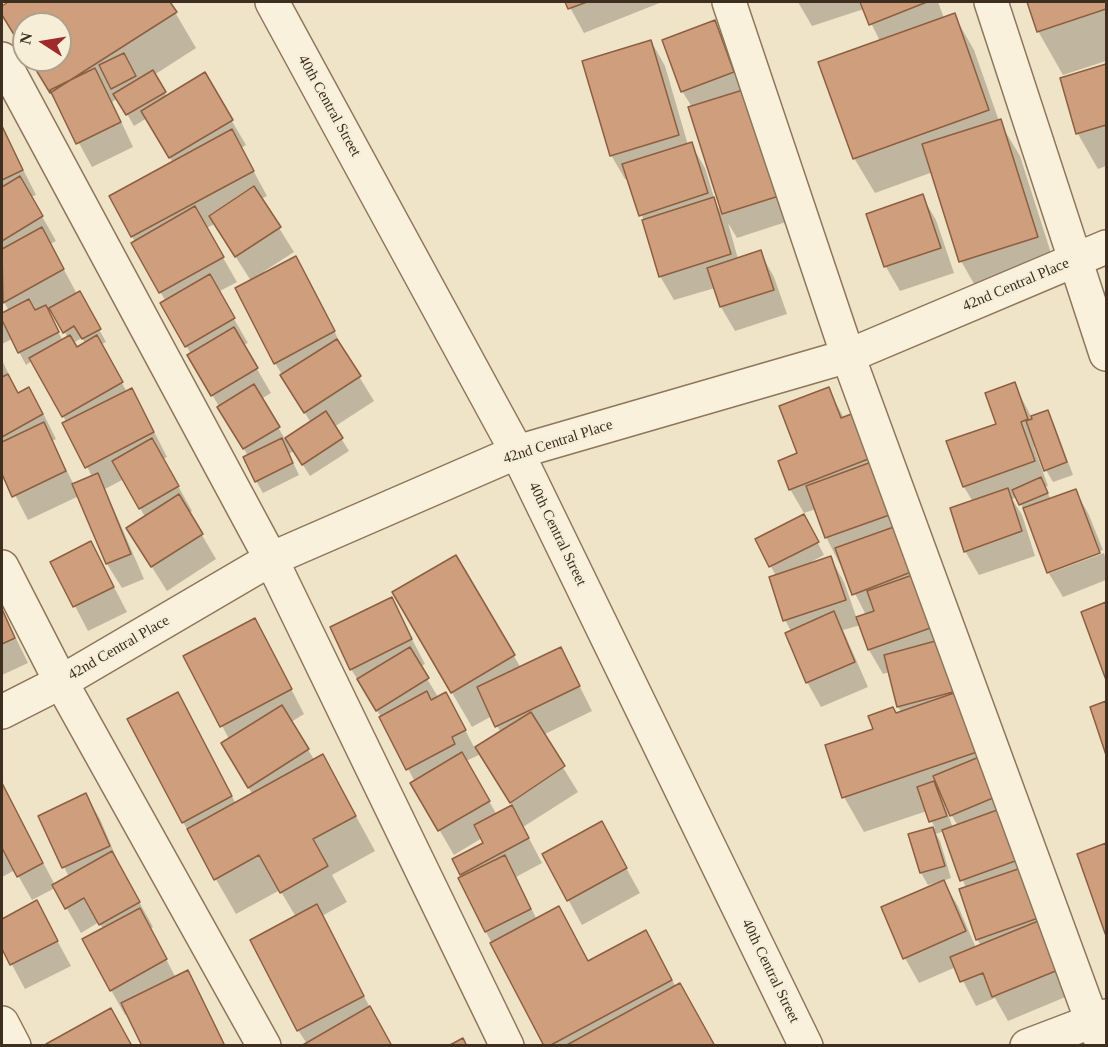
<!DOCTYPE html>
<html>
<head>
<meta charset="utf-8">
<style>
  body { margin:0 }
  #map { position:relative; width:1108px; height:1047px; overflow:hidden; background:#f0e4c8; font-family:Georgia,serif }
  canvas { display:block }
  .frame { position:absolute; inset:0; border:3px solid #3d2e20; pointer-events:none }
  .north { position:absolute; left:12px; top:12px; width:60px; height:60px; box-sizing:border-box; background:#f7eed8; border:2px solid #ada18e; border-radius:50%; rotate:282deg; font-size:16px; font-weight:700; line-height:24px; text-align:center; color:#3d2e20 }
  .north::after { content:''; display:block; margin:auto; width:21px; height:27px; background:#9e2a2b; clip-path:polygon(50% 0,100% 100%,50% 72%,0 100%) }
</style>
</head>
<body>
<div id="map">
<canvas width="1108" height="1047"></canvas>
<div class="frame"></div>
<div class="north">N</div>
</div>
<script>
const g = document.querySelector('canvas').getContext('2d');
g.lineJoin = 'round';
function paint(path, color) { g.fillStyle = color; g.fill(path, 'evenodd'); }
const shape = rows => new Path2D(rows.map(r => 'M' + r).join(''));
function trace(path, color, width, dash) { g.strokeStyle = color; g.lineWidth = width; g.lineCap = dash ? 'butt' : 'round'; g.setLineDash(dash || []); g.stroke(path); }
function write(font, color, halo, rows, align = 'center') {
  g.font = font + ' Georgia,serif'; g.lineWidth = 5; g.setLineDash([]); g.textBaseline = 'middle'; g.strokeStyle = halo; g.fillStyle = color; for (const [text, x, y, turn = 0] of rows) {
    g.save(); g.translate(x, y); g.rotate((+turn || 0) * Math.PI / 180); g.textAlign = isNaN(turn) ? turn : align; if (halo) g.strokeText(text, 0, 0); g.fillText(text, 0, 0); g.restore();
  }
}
const shadow = shape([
  [11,2,169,2,196,48,154,75,167,97,204,74,246,145,241,148,267,196,261,199,294,252,263,272,265,274,310,282,347,357,374,401,334,427,349,451,310,476,294,451,289,454,299,475,263,493,256,481,248,456,189,355,191,354,162,304,166,302,133,243,135,242,111,196,173,163,147,118,134,126,118,98,112,102,133,147,92,167,63,114,30,60,60,60,60,24,24,24,24,51,2,13,2,8],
  [215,224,251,281,275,363,311,423,285,439,261,399,271,393,243,345,248,343,218,292,237,282,206,228],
  [567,2,662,2,584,33],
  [798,2,938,2,944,18,954,15,974,50,999,121,1020,156,1057,272,981,296,961,261,933,172,875,193,854,158,880,41,864,9,812,26],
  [1028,2,1106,2,1106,61,1063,75,1038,31],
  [714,22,728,46,792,220,737,238,728,223,738,259,760,252,774,277,787,314,735,331,721,307,715,288,674,300,660,276,644,221,628,179,625,179,611,155,651,41,665,66,688,145,691,144,705,168,716,204,722,214,692,107,682,91],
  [1106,66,1106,166,1098,169,1078,134,1062,79],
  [2,128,36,195,31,197,56,241,50,244,77,294,79,293,106,342,100,345,127,392,131,390,145,414,167,457,163,459,192,511,189,513,216,559,167,591,143,553,145,517,124,479,105,489,144,579,122,588,107,564,79,496,28,520,2,470,2,360,18,394,43,413,56,439,52,441,74,485,92,477,67,423,32,361,26,365,12,339,2,344,2,312,3,314,9,311,2,298],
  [51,308,68,338,63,341,47,311],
  [82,338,86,344,77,349,73,343],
  [922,196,936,220,954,273,900,291,886,267,868,215],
  [1014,384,1032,418,1047,412,1054,424,1073,475,1053,482,1046,470,1037,446,1034,447,1048,486,1045,487,1051,500,1075,490,1089,515,1103,550,1050,570,1050,573,1104,553,1106,561,1106,580,1063,597,1048,572,1027,516,1017,497,1012,499,1022,515,1035,556,979,575,965,551,973,502,964,487,997,425],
  [828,389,844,418,858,413,1075,993,1008,1021,995,998,976,1006,956,967,919,983,905,958,938,884,938,882,928,885,921,873,910,835,935,828,927,811,864,832,844,797,874,730,902,713,898,707,890,672,883,674,869,650,861,625,843,630,868,687,821,707,807,682,791,631,785,620,770,578,776,576,757,539,810,528,824,555,811,562,812,564,830,557,844,582,857,619,866,615,826,537,816,509,804,513,790,489,799,454],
  [947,805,952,816,958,826,953,828,945,806],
  [944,831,966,888,977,939,981,946,976,948,958,906,943,881,951,878,940,841,936,834],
  [91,543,127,612,88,631,52,562],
  [455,557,521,668,561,649,592,711,543,735,578,792,523,827,542,863,516,877,537,920,559,908,589,962,665,967,676,987,714,1046,545,1046,486,932,460,879,463,877,454,859,485,843,482,838,454,855,412,783,415,782,381,717,351,669,391,599,425,664,420,667,438,697,459,718,475,749,501,733,492,716,472,727,394,593],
  [481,754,513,807,497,815,466,761],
  [1106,603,1106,676,1083,612],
  [2,610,28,663,2,675],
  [268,644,304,714,291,722,315,761,323,756,375,851,332,875,347,902,322,916,377,1021,307,1044,298,1030,296,917,280,890,236,914,183,822,191,719,236,804,253,795,237,768,229,739,185,656],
  [1106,703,1106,750,1092,708],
  [2,785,55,885,69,877,40,816,86,795,100,819,122,871,153,927,150,929,176,978,187,972,225,1046,143,1046,128,1013,125,1015,111,990,103,929,99,922,81,933,55,888,32,900,15,870,2,877],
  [1106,845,1106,932,1079,855],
  [615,848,640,893,582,925,544,855],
  [36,902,71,966,25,989,2,946,2,920]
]);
const building = shape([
  [8,2,170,2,177,12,50,93,30,60,60,60,60,24,24,24,24,51,2,15,2,6,8,2],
  [565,2,587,2,568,9,565,2],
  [860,2,927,2,869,25,860,2],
  [1027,2,1106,2,1106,9,1037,32,1027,2],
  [955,13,989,110,853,159,818,62,955,13],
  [715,20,734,72,681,92,662,40,715,20],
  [651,40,679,135,610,156,582,61,651,40],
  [124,53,136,76,111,89,99,65,124,53],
  [1106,64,1106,125,1076,134,1060,78,1106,64],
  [95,68,121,122,76,144,50,90,95,68],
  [153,70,166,92,126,115,113,94,153,70],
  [205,72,233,120,169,158,141,111,205,72],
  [746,89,779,196,722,214,688,107,746,89],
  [1001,119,1038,237,959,262,922,144,1001,119],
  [2,126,23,170,2,180,2,126],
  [232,129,254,171,131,237,109,196,232,129],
  [692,142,708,193,639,216,622,164,692,142],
  [20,176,43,216,2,241,2,187,20,176],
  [254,186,281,227,235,257,209,216,254,186],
  [923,194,941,248,884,267,866,214,923,194],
  [714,197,731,254,659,277,642,220,714,197],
  [195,206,224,257,159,293,131,243,195,206],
  [42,227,64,269,3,303,2,249,42,227],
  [761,250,774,290,720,307,707,268,761,250],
  [296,256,335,331,274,364,235,288,296,256],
  [210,274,235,318,185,347,160,303,210,274],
  [80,291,101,329,82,339,74,326,63,333,49,308,80,291],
  [29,299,35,310,46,305,59,332,18,353,2,320,2,313,29,299],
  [234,327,258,368,211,396,187,355,234,327],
  [70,335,77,347,97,335,123,382,62,417,29,358,70,335],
  [337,339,361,376,304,413,280,375,337,339],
  [8,374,18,393,29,387,43,414,2,437,2,377,8,374],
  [1015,382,1028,419,1021,422,1035,461,963,487,946,441,996,424,985,393,1015,382],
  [254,384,280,427,243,449,217,407,254,384],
  [829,387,841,418,859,411,876,456,789,490,778,461,797,453,779,406,829,387],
  [132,388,154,432,85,468,62,423,132,388],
  [1048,410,1067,462,1044,471,1026,421,1032,419,1031,416,1048,410],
  [326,411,343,438,302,465,285,438,326,411],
  [44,422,66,471,12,497,2,474,2,442,44,422],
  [152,438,179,486,139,509,112,461,152,438],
  [282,438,293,463,255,482,243,457,282,438],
  [877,460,895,513,825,538,806,486,877,460],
  [98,473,131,554,106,564,72,484,98,473],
  [1041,477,1048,493,1019,505,1012,490,1041,477],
  [1008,488,1022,531,964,552,950,508,1008,488],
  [1076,489,1100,553,1047,573,1023,508,1076,489],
  [179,494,203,534,151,567,126,528,179,494],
  [804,514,819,542,769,567,755,539,804,514],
  [902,524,919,569,852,595,835,548,902,524],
  [91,541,114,587,73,607,50,562,91,541],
  [456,555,515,655,451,693,392,592,456,555],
  [831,556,846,600,783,621,769,577,831,556],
  [921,572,939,625,868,650,856,617,874,611,867,591,921,572],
  [392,597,412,639,350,670,330,627,392,597],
  [1106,602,1106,680,1081,612,1106,602],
  [2,609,15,638,2,644,2,609],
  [834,611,855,662,806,683,785,633,834,611],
  [255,618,292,689,220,727,183,656,255,618],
  [939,640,953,692,897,707,884,655,939,640],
  [410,647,429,678,376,711,357,679,410,647],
  [561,647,580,686,495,727,477,687,561,647],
  [427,691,431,700,446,692,466,730,452,737,455,744,406,770,379,717,427,691],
  [178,692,232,796,182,823,127,719,178,692],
  [957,692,977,752,842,798,825,745,873,729,868,716,893,707,896,713,957,692],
  [1106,701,1106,755,1090,707,1106,701],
  [282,705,309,749,248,788,221,743,282,705],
  [531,712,565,766,510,803,475,747,531,712],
  [462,752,490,801,438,831,410,783,462,752],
  [323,754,356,816,313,839,328,866,280,893,259,855,214,880,187,829,323,754],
  [984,755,1000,795,950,816,933,776,984,755],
  [934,781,947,816,929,822,917,787,934,781],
  [2,783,43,863,17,877,2,848,2,783],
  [86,793,110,846,62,868,38,816,86,793],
  [512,805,529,838,460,875,452,859,483,843,474,825,512,805],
  [1000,809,1018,860,960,881,942,830,1000,809],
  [602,821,627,868,567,901,542,854,602,821],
  [933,827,945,866,920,873,908,834,933,827],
  [1106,843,1106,936,1077,854,1106,843],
  [112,851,140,902,99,925,84,898,65,909,52,885,112,851],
  [505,855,531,909,485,932,458,878,505,855],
  [1027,866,1044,916,976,940,959,889,1027,866],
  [944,880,966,931,903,959,881,907,944,880],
  [37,900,58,941,10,965,2,949,2,919,37,900],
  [317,904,364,996,297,1031,250,940,317,904],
  [559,906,588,961,646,930,672,980,549,1046,544,1046,490,943,559,906],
  [140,908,167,959,110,991,82,939,140,908],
  [1043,919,1063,968,992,997,983,973,960,982,950,957,1043,919],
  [188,970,225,1046,142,1046,121,1003,188,970],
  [680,983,715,1046,565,1046,680,983],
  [370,1006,392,1046,301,1046,370,1006],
  [111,1008,132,1046,47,1046,46,1044,111,1008],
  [463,1038,467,1046,448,1046,463,1038]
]);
const street = shape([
  [272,2,517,452,806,1046],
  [729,2,848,356,1092,1021,1104,1046],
  [991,2,1106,354],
  [2,59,271,559,507,1046],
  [2,567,61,682,264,1046],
  [2,712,61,682,271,559,517,452,848,356,1106,247],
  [2,1023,14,1046],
  [1027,1046,1106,1016]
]);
const streetNames = [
  ["40th Central Street",329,106,61],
  ["42nd Central Place",1016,285,-23],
  ["42nd Central Place",558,442,-18],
  ["40th Central Street",557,534,64],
  ["42nd Central Place",119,648,-30],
  ["40th Central Street",770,971,64]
];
paint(shadow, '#0003');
paint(building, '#cf9f7d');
trace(building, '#8d5f41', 1.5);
trace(street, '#8d765c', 36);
trace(street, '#faf1dc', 33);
write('15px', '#3d2e20', '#f7eed8', streetNames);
</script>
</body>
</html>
